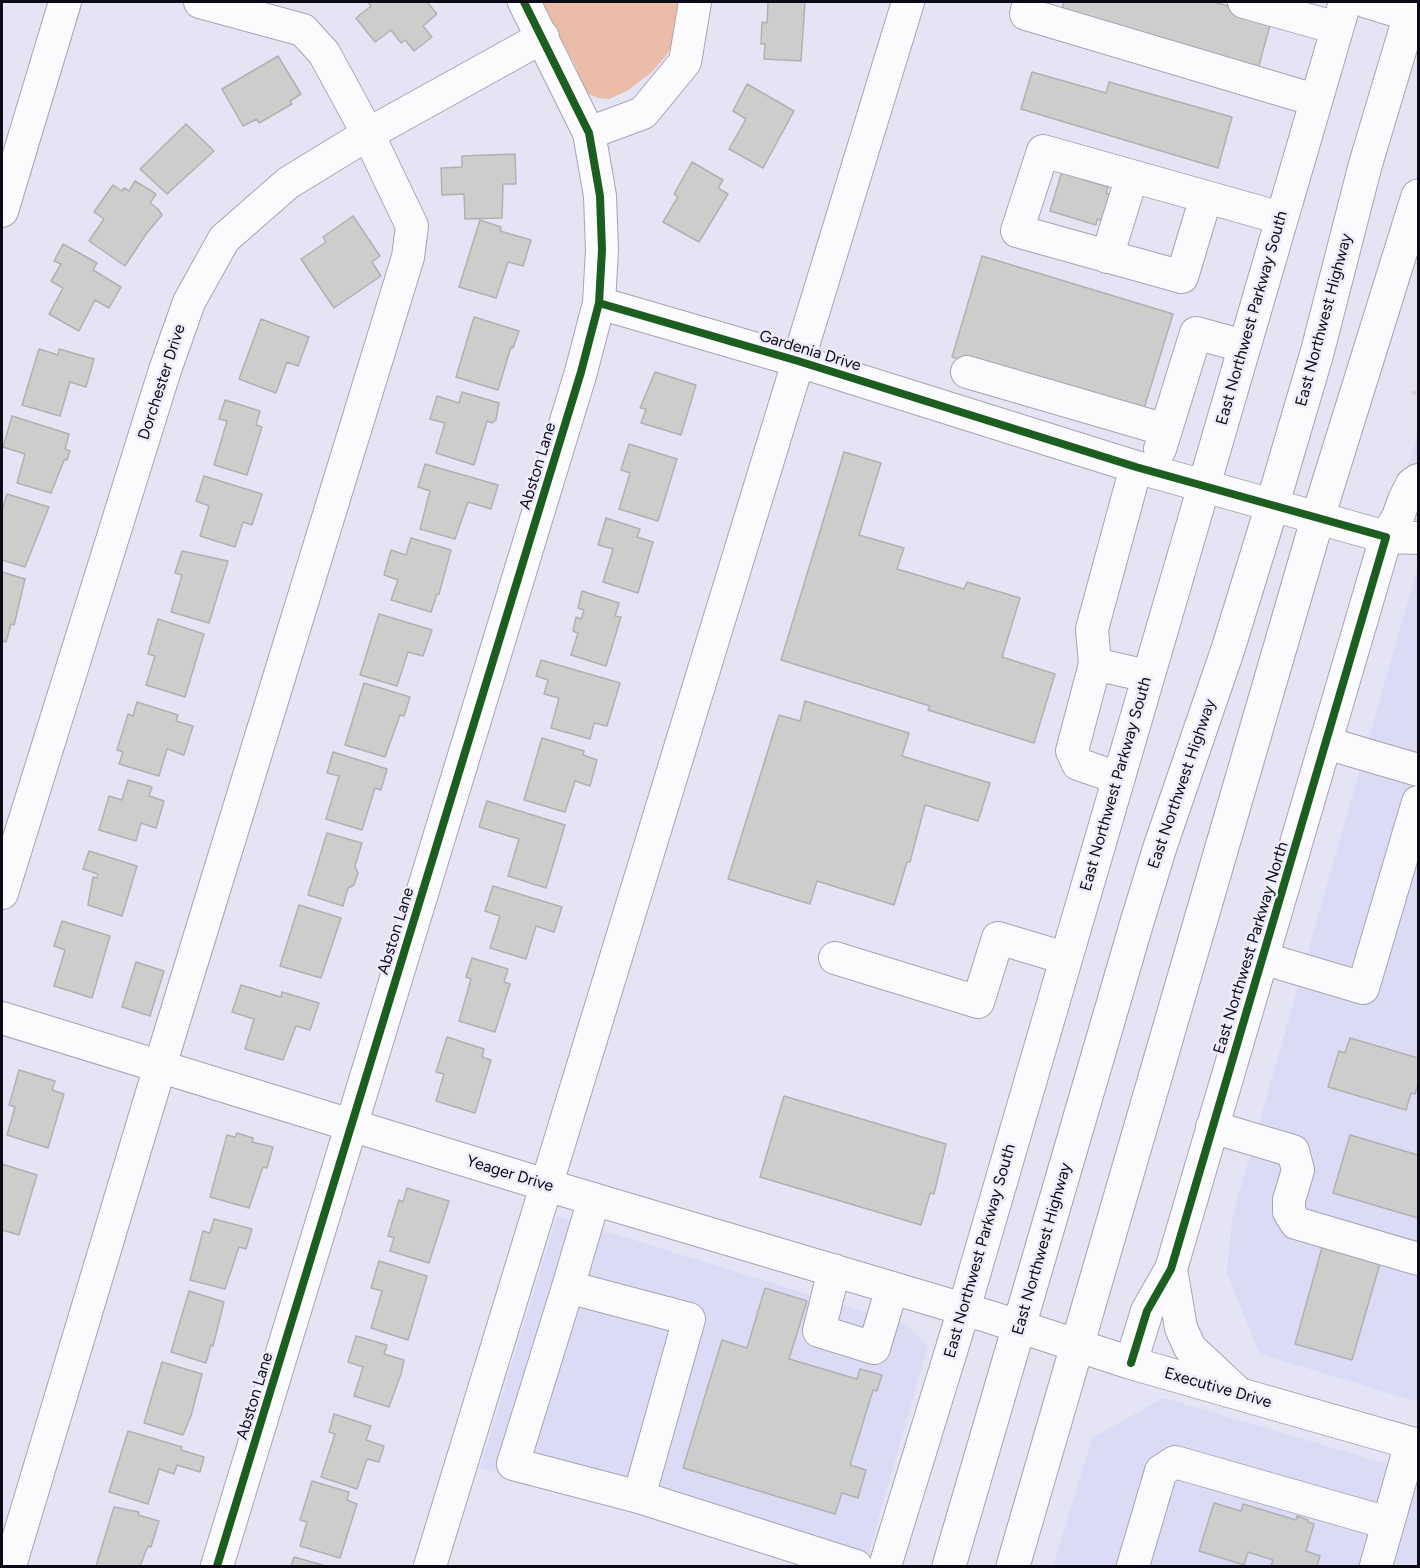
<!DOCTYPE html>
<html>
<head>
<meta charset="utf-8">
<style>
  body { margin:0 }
  #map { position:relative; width:1420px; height:1568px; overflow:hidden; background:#e4e4f4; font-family:Figtree,sans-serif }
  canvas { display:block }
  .frame { position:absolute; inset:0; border:3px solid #0b0a16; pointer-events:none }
</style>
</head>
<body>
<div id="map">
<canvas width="1420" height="1568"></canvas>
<div class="frame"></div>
</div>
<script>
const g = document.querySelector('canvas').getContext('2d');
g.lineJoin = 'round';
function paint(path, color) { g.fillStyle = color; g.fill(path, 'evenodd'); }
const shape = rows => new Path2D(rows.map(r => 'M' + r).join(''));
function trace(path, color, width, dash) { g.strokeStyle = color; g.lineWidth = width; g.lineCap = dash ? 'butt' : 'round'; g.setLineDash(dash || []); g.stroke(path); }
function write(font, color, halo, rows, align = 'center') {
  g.font = font + ' Figtree,sans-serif'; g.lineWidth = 5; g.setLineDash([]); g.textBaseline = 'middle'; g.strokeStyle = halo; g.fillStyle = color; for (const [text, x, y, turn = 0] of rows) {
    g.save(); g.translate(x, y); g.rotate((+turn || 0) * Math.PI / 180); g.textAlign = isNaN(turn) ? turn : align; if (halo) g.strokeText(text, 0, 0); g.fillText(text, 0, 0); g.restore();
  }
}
const built = shape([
  [1418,432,1418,510,1397,503],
  [1418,566,1418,1402,1260,1354,1227,1273,1232,1218],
  [557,1216,907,1325,928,1346,865,1566,818,1566,480,1468],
  [1164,1398,1418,1473,1418,1566,1053,1566,1092,1438]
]);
const green = shape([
  [541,2,679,2,680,13,676,38,666,56,652,72,627,91,609,99,598,98,584,92,576,67]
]);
const building = shape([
  [368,2,427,2,437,14,423,26,432,37,414,51,405,40,401,43,391,30,375,42,356,18,371,6,368,2],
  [768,2,805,2,801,61,764,59,765,44,761,44,762,22,767,23,768,2],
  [1064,2,1214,2,1272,18,1256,76,1059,20,1064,2],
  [278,56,301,94,290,101,292,104,259,123,257,119,243,126,222,89,278,56],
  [1032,72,1106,93,1109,82,1232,117,1218,168,1021,109,1032,72],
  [747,84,794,111,763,168,729,149,746,119,733,111,747,84],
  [186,124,214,151,167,194,140,169,186,124],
  [515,154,516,184,503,184,502,218,465,219,464,194,442,195,441,168,462,167,462,156,515,154],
  [692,162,723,180,718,188,728,194,699,242,663,222,678,197,674,194,692,162],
  [1063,168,1082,174,1081,179,1108,187,1106,193,1111,195,1103,221,1097,219,1096,225,1050,211,1063,168],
  [135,181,156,194,150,203,158,209,162,215,146,234,125,266,89,241,104,219,94,212,113,185,122,191,124,188,129,191,135,181],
  [353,216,380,256,372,262,381,276,334,308,301,259,326,242,323,237,353,216],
  [480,220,501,227,500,231,531,240,523,266,508,262,496,298,459,287,480,220],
  [63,244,97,263,93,270,121,287,109,308,95,300,79,331,49,314,63,288,51,281,61,264,54,261,63,244],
  [982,256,1173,314,1142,415,952,357,982,256],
  [474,317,519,331,513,348,511,347,498,390,456,377,474,317],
  [261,319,309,337,298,366,287,362,276,393,239,379,261,319],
  [39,349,58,355,59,349,94,359,86,387,70,382,60,416,22,405,39,349],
  [655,372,696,385,681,435,641,423,646,409,640,408,655,372],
  [462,392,499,403,496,420,492,423,487,421,474,465,436,453,445,423,430,419,437,396,459,403,462,392],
  [225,400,260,411,256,425,262,427,247,475,214,465,227,421,219,419,225,400],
  [12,416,69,434,65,449,70,451,67,460,64,460,51,493,17,483,25,454,3,447,12,416],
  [629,444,677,459,658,521,619,509,630,473,621,470,629,444],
  [844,452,881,463,859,535,904,548,897,569,964,589,967,582,1020,598,1002,657,1055,674,1034,743,928,710,930,706,781,660,844,452],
  [425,464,498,485,491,509,468,502,455,539,420,529,430,491,418,487,425,464],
  [204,476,262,494,252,525,243,522,235,547,200,536,209,506,196,501,204,476],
  [7,494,49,507,25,567,2,560,2,511,7,494],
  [606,518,640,529,637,537,653,542,638,593,603,582,613,549,598,545,606,518],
  [411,538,451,550,439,594,437,594,431,612,391,600,398,580,384,575,391,550,406,555,411,538],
  [182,551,228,561,209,623,171,612,182,575,175,573,182,551],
  [2,572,25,579,14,625,11,624,6,642,2,641,2,572],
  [582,591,619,603,615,616,621,617,606,666,571,655,578,633,573,631,576,617,581,619,584,610,578,608,582,591],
  [379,614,432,630,423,656,408,652,397,686,360,675,379,614],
  [158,619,204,634,185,697,146,685,155,656,148,654,158,619],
  [541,660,620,683,607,726,594,723,590,739,551,728,559,698,544,694,548,680,536,676,541,660],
  [364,683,410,697,404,716,400,715,385,757,345,745,364,683],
  [805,701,909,733,902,756,990,783,978,821,925,805,910,862,907,862,894,905,817,881,810,904,728,879,779,715,800,721,805,701],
  [137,702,178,715,176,721,193,726,184,755,167,749,159,776,119,764,123,752,117,750,128,714,133,716,137,702],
  [542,738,584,751,583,755,597,760,590,786,575,781,565,812,524,800,542,738],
  [333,752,387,769,381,790,375,788,362,830,326,819,339,776,327,773,333,752],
  [128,780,152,787,149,796,164,801,156,828,141,823,136,841,99,830,109,796,122,800,128,780],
  [487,801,565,825,546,888,508,876,519,839,479,827,487,801],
  [327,833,362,843,355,866,358,873,354,885,348,888,343,906,308,895,327,833],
  [89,851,137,866,122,916,88,905,93,877,97,878,98,874,83,869,89,851],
  [493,886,562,907,554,932,536,926,526,959,490,948,500,916,485,911,493,886],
  [299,905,341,918,321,978,280,966,299,905],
  [62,921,110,936,92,998,54,986,65,950,54,946,62,921],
  [472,958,508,969,504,982,510,984,495,1032,459,1021,471,979,466,977,472,958],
  [136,962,164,971,150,1016,122,1007,136,962],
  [241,985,281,997,282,992,319,1003,310,1030,296,1026,283,1060,245,1049,254,1019,232,1012,241,985],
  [447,1037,484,1049,482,1057,491,1060,475,1113,436,1101,444,1074,436,1072,447,1037],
  [1350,1038,1418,1058,1418,1084,1415,1094,1411,1093,1406,1110,1328,1087,1339,1051,1345,1053,1350,1038],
  [19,1070,55,1081,52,1090,64,1094,48,1148,7,1135,15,1107,9,1105,19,1070],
  [784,1096,946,1144,934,1194,930,1193,921,1225,760,1177,784,1096],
  [237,1133,253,1138,252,1142,273,1147,267,1168,263,1167,249,1208,210,1197,227,1135,235,1137,237,1133],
  [1350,1135,1418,1155,1418,1218,1333,1193,1350,1135],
  [2,1164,37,1175,19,1235,2,1230,2,1164],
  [407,1188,449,1201,429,1263,390,1251,394,1238,388,1236,399,1200,403,1202,407,1188],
  [214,1219,252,1229,246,1249,239,1247,225,1289,190,1280,203,1231,210,1233,214,1219],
  [1323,1244,1381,1260,1352,1360,1295,1344,1323,1244],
  [379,1261,427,1276,408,1340,371,1328,382,1291,371,1288,379,1261],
  [765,1288,807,1301,789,1359,857,1379,860,1369,882,1375,877,1391,873,1390,850,1465,866,1470,858,1498,842,1493,835,1514,683,1468,722,1340,747,1348,765,1288],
  [189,1291,224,1302,213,1346,211,1345,206,1363,171,1352,189,1291],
  [356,1336,387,1345,384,1354,404,1360,401,1374,389,1407,354,1396,363,1367,348,1362,356,1336],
  [162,1362,202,1374,191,1416,183,1435,144,1423,162,1362],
  [334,1414,371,1426,366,1440,384,1446,379,1462,367,1459,357,1489,321,1477,335,1434,329,1432,334,1414],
  [128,1431,182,1447,181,1450,204,1457,200,1472,177,1465,174,1474,159,1469,148,1504,109,1492,128,1431],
  [312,1481,349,1492,347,1500,357,1504,340,1558,300,1546,307,1522,300,1520,312,1481],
  [1214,1503,1241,1511,1243,1504,1296,1520,1297,1516,1308,1520,1308,1522,1314,1524,1306,1551,1320,1556,1317,1566,1271,1566,1273,1560,1248,1552,1244,1565,1199,1551,1214,1503],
  [114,1507,139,1512,138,1515,159,1521,151,1547,148,1546,140,1566,96,1566,114,1507],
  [294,1557,326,1566,291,1566,294,1557]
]);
const path = shape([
  [1412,392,1418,394]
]);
const minor = shape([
  [1029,2,1026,14,1315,100],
  [1244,2,1337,28],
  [1367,2,1410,15],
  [589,133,643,113,685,62,695,2],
  [1206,197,1182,277,1017,231,1043,151,1281,218],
  [2,211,65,2],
  [1107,257,1132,176],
  [599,303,798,361,1136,467,1386,537,1418,538],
  [967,372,1166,430],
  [1160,449,1196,333,1243,346],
  [1095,664,1092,629,1136,467],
  [1326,743,1418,770],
  [1118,778,1078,764,1072,751,1095,664,1147,676],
  [2,893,165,370,189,302,224,239,288,183,368,134,543,37],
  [835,958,978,1002,998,938,1065,958],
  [1262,958,1363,988,1418,802],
  [2,1018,546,1185,990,1317,1131,1363,1418,1445],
  [1212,1127,1293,1151,1298,1170,1289,1200,1289,1212,1296,1223,1418,1259],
  [594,1199,568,1287,513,1464,639,1497,856,1566],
  [1171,1269,1181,1328,1190,1348,1236,1391],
  [834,1270,819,1331,874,1348,892,1288],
  [568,1287,689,1319,639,1497],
  [1131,1363,1147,1311,1171,1269,1386,537,1398,517,1404,500,1412,484,1418,480],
  [10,1566,160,1066,408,257,412,226,368,134,324,53,303,30,200,2],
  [217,1566,581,372,599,303,602,250,600,196,589,133,524,2],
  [430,1566,908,2],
  [885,1566,964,1309,1345,2],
  [1133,1566,1161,1471,1175,1462,1388,1523],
  [1376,1566,1411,1443]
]);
const major = shape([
  [949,1566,1137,922,1160,847,1228,649,1272,506,1317,353,1365,166,1414,2],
  [1013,1566,1318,517,1418,196]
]);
const cycleway = shape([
  [599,303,798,361,1136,467,1386,537,1171,1269,1147,1311,1131,1363],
  [217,1566,581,372,599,303,602,250,600,196,589,133,524,2]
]);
const streetNames = [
  ["East Northwest Parkway South",1252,318,-74],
  ["East Northwest Highway",1324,320,-75],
  ["Gardenia Drive",810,351,17],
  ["Dorchester Drive",162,382,-72],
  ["Abston Lane",538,466,-73],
  ["East Northwest Parkway South",1116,784,-74],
  ["East Northwest Highway",1182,784,-71],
  ["Abston Lane",396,931,-73],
  ["East Northwest Parkway North",1251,948,-73],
  ["Yeager Drive",510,1174,17],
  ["East Northwest Highway",1042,1249,-74],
  ["East Northwest Parkway South",980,1251,-74],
  ["Executive Drive",1218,1388,16],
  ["Abston Lane",255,1396,-73]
];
paint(built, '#dcdbf6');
paint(green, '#ecbcaa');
paint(building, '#cdcdcc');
trace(building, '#b1b1b2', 1.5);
trace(minor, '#a5a5b3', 34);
trace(major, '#a5a5b3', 35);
trace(path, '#d4d4d9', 4, [4.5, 3]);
trace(minor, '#fbfbfd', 32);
trace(major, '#fbfbfd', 33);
trace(cycleway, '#1b5e20', 8);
write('16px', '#0b0a16', '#ececfb', streetNames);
</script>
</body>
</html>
